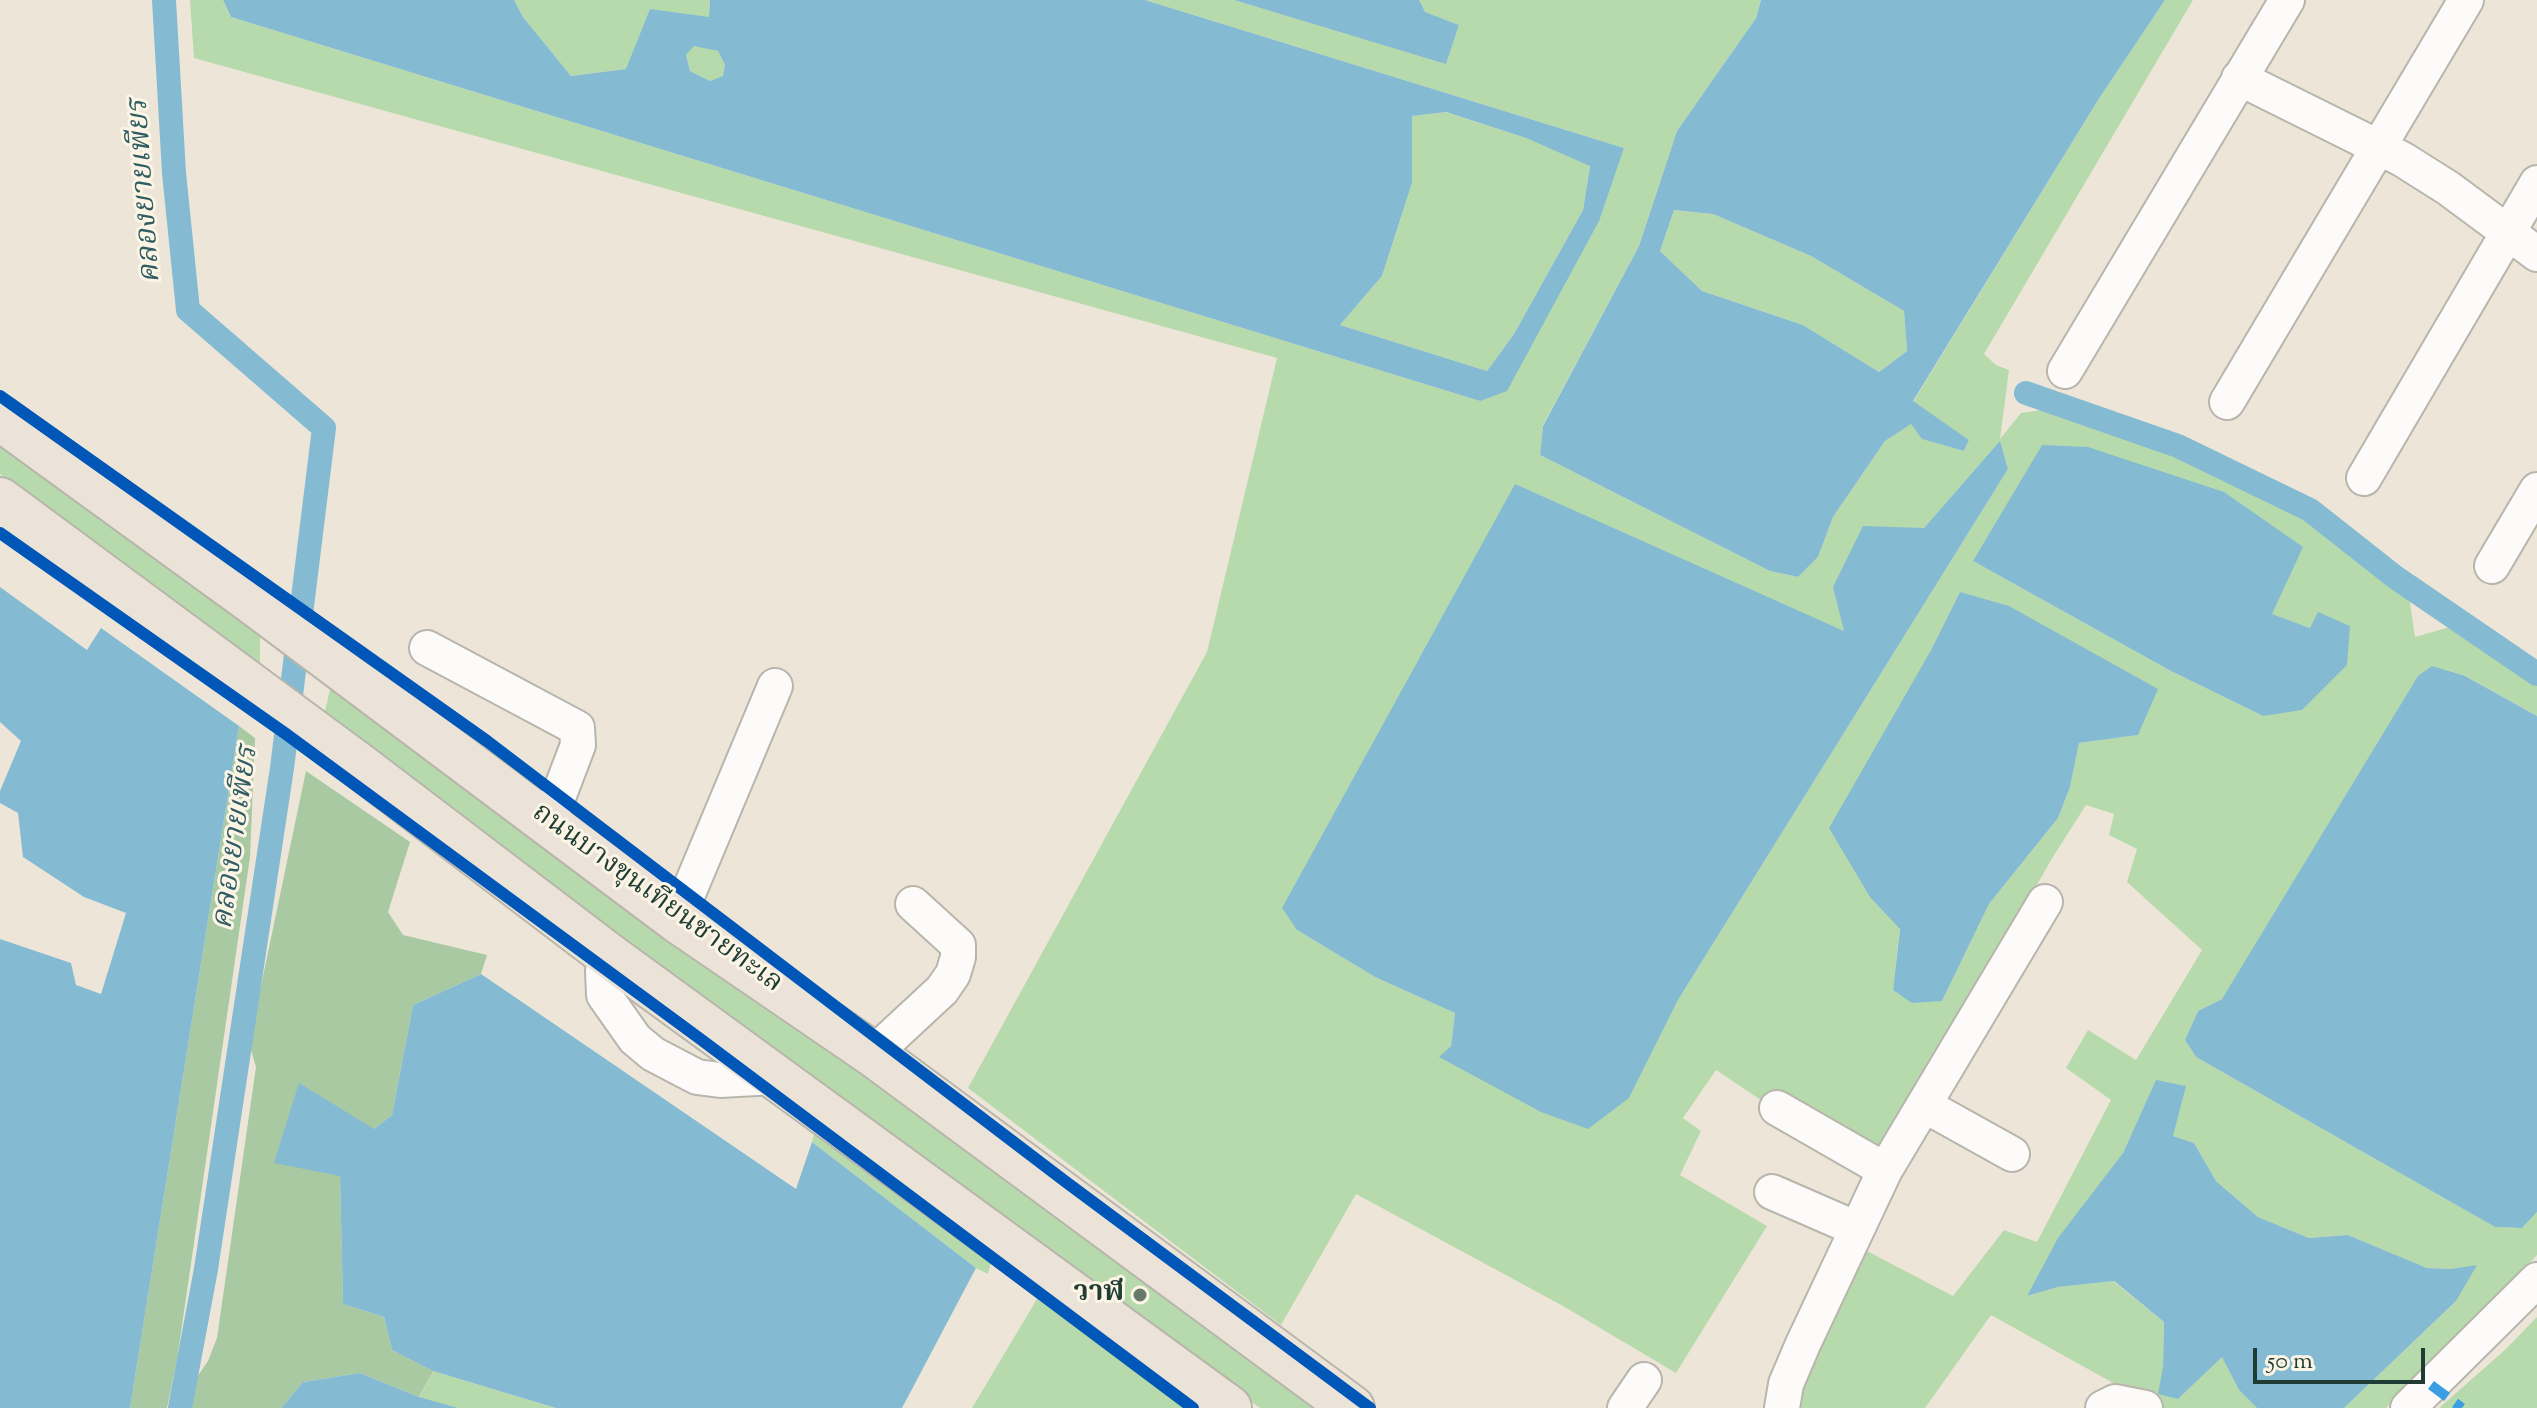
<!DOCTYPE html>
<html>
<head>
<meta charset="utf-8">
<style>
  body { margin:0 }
  #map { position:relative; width:2537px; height:1408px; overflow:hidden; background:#ede6d8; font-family:"Sorts Mill Goudy",serif }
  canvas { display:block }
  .scale { position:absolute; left:2253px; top:1348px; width:172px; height:36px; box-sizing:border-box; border:4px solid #1f3d34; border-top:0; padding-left:10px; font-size:24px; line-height:28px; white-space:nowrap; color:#1f3d34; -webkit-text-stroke:6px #fcf5e5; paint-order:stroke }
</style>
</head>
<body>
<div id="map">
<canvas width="2537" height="1408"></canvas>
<div class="scale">50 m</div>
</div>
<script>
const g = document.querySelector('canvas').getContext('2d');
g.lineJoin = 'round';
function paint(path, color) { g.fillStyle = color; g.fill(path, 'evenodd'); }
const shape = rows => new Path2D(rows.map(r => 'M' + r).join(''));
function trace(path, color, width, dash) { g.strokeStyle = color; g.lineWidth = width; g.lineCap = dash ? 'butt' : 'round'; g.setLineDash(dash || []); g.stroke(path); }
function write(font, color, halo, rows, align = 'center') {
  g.font = font + ' "Sorts Mill Goudy","Noto Serif Thai",serif'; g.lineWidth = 6; g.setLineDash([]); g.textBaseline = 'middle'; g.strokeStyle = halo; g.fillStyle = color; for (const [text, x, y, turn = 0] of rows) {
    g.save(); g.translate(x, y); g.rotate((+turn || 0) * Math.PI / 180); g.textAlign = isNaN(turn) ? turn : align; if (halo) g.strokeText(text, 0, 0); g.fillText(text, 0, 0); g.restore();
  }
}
const green = shape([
  [190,0,223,0,231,17,1480,401,1624,148,1145,0,1234,0,1446,63,1459,25,1424,12,1419,0,1761,0,1756,18,1677,131,1639,246,1543,425,1540,455,1770,571,1798,577,1818,557,1833,517,1885,441,1911,423,1923,439,1964,451,1969,440,1913,402,2100,97,2165,0,2193,0,1984,354,1996,365,2009,370,2000,439,2021,413,2042,410,2182,455,2262,494,2333,536,2409,596,2415,637,2453,626,2537,684,2537,716,2465,676,2222,999,2198,1011,2185,1040,2196,1057,2495,1227,2522,1228,2537,1212,2537,1255,2386,1408,2344,1408,2456,1301,2451,1269,2427,1268,2348,1235,2309,1238,2258,1217,2216,1181,2194,1143,2173,1136,2156,1081,2123,1153,2027,1296,2058,1287,2113,1281,2164,1322,2163,1367,2178,1399,2222,1356,2239,1390,2257,1408,2158,1408,1991,1315,1925,1408,1798,1408,1811,1357,1867,1251,1953,1296,2004,1230,2037,1242,2111,1100,2066,1068,2088,1030,2136,1060,2202,950,2127,882,2137,849,2109,835,2114,814,2086,805,2051,860,1873,1175,1716,1070,1683,1118,1701,1131,1680,1175,1767,1226,1676,1373,1563,1306,1356,1194,1281,1325,968,1088,1207,652,1277,358,194,58],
  [2000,442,2008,469,1678,1000,1629,1098,1440,1057,1451,1046,1455,1013,1375,977,1297,930,1515,485,1845,632,1924,528],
  [2303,546,2271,614,2310,628,2263,716,2169,670,1973,561],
  [1960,592,2138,735,2079,743,2070,787,2058,818,1989,904,1942,1001,1893,990,1930,652],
  [514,0,710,0,709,17,627,69,571,76,523,17],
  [694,45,718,51,725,65,724,76,710,81,690,71,686,55],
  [1445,112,1526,138,1590,165,1583,210,1514,334,1487,371,1340,325,1382,276,1412,183,1412,116],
  [1674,210,1713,214,1811,256,1904,311,1907,351,1879,372,1803,325,1702,291,1660,251],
  [0,444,260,629,260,663,200,626,0,474],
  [332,681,1325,1408,1260,1408,1023,1235,520,866,324,715],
  [815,1131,991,1262,988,1274,976,1268,812,1142],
  [1037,1299,1186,1408,972,1408],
  [2537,1317,2537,1408,2439,1408,2506,1349],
  [433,1371,556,1408,458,1408,419,1398]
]);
const forest = shape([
  [239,726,255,738,250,857,177,1360,167,1408,130,1408],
  [306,771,410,842,388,912,403,935,487,955,481,974,413,1005,392,1115,374,1129,274,1162,340,1175,343,1304,384,1317,392,1350,433,1371,419,1397,360,1373,303,1382,281,1408,189,1408,193,1383,208,1361,217,1338,256,1067,249,1043]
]);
const water = shape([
  [223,0,514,0,523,17,571,76,626,69,650,9,709,17,710,0,1145,0,1624,148,1599,221,1507,391,1480,401,231,17],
  [694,46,718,51,725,65,723,76,710,81,690,71,686,55],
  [1446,112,1526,138,1590,166,1583,210,1514,334,1487,371,1340,325,1382,276,1412,183,1412,116],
  [1234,0,1419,0,1425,12,1459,25,1446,64],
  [1761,0,2165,0,2100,97,1913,401,1969,440,1964,451,1922,439,1911,424,1885,441,1833,517,1818,557,1798,577,1770,571,1540,455,1543,426,1639,246,1677,131,1756,18],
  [1674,210,1713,214,1811,256,1904,311,1907,351,1879,372,1803,325,1702,291,1660,251],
  [2000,441,2008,469,1678,1000,1629,1098,1588,1129,1541,1112,1439,1057,1451,1046,1455,1013,1375,977,1297,930,1282,908,1515,484,1844,631,1833,587,1863,526,1924,528],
  [2042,445,2088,447,2224,492,2303,547,2272,614,2310,628,2318,612,2350,626,2347,665,2302,710,2263,716,2169,670,1973,561],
  [0,587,87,650,101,628,239,726,130,1408,0,1408,0,939,71,963,76,985,101,994,126,913,84,897,23,857,18,813,0,803,0,791,21,741,0,722],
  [1960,592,2009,606,2158,689,2138,735,2079,743,2070,787,2058,818,1989,904,1942,1001,1912,1003,1893,990,1900,929,1870,897,1829,828,1930,652],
  [2432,666,2465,676,2537,716,2537,1212,2522,1228,2495,1227,2196,1057,2185,1040,2198,1011,2222,999,2418,676],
  [481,974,796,1189,812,1142,976,1268,902,1408,556,1408,433,1371,392,1350,384,1317,343,1304,340,1176,274,1163,299,1083,374,1129,392,1115,413,1005],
  [2156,1080,2186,1086,2173,1136,2194,1143,2216,1181,2258,1217,2309,1238,2348,1235,2427,1268,2451,1269,2477,1265,2456,1301,2344,1408,2257,1408,2239,1390,2222,1357,2178,1399,2158,1394,2163,1367,2164,1322,2114,1281,2058,1287,2027,1296,2058,1238,2123,1153],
  [360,1373,419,1397,458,1408,281,1408,303,1382]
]);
const canal = shape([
  [164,0,174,173,188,310,324,428,282,768,206,1269,180,1408],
  [2026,393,2178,446,2310,510,2395,577,2537,674]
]);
const minor = shape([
  [2239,78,2402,159,2448,188,2537,254],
  [2065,371,2287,0],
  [2227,402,2466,0],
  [2364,478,2537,183],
  [2492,566,2537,490],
  [427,648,577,728,578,745,548,824],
  [677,920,775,686],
  [608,955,603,971,604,995,635,1039,653,1054,697,1077,720,1080,775,1077],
  [873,1054,942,990,953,974,958,957,958,945,913,904],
  [1924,1105,2012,1154],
  [1777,1108,1885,1170,1803,1344,1786,1384,1782,1408],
  [1885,1170,2045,902],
  [1772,1192,1857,1229],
  [1625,1408,1644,1380],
  [2103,1408,2115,1402,2145,1408],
  [2408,1408,2537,1280]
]);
const major = shape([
  [0,418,253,602,677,920,873,1054,1352,1408],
  [0,500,361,767,608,955,1229,1408]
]);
const quiet = shape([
  [2431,1385,2462,1408]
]);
const cycleway = shape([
  [0,396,487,741,1066,1182,1370,1408],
  [0,533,286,734,699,1038,1193,1408]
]);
const markers = [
  [1140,1295,8,"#67786d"]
];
const streetNames = [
  ["ถนนบางขุนเทียนชายทะเล",656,900,36]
];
const poiNames = [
  ["วาฬ",1124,1295]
];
const waterNames = [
  ["คลองยายเพียร",147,191,-94],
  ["คลองยายเพียร",238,838,-82]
];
paint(green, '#b7daad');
paint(forest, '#a8c9a2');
paint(water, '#84bbd3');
trace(canal, '#84bbd3', 24);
trace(minor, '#b7b5ac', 38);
trace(major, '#b7b5ac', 48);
trace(minor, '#fcfbf9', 34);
trace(major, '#ebe3d7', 44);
trace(quiet, '#3c9ee2', 10, [20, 10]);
trace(cycleway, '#0057b8', 12);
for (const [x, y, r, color] of markers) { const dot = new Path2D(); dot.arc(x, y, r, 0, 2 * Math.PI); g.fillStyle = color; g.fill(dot); trace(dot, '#fcf5e5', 3); }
write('28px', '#1f3d34', '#fcf5e5', streetNames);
write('bold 28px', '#1f3d34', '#fcf5e5', poiNames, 'right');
write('italic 30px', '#305d63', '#fcf5e5', waterNames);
</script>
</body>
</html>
